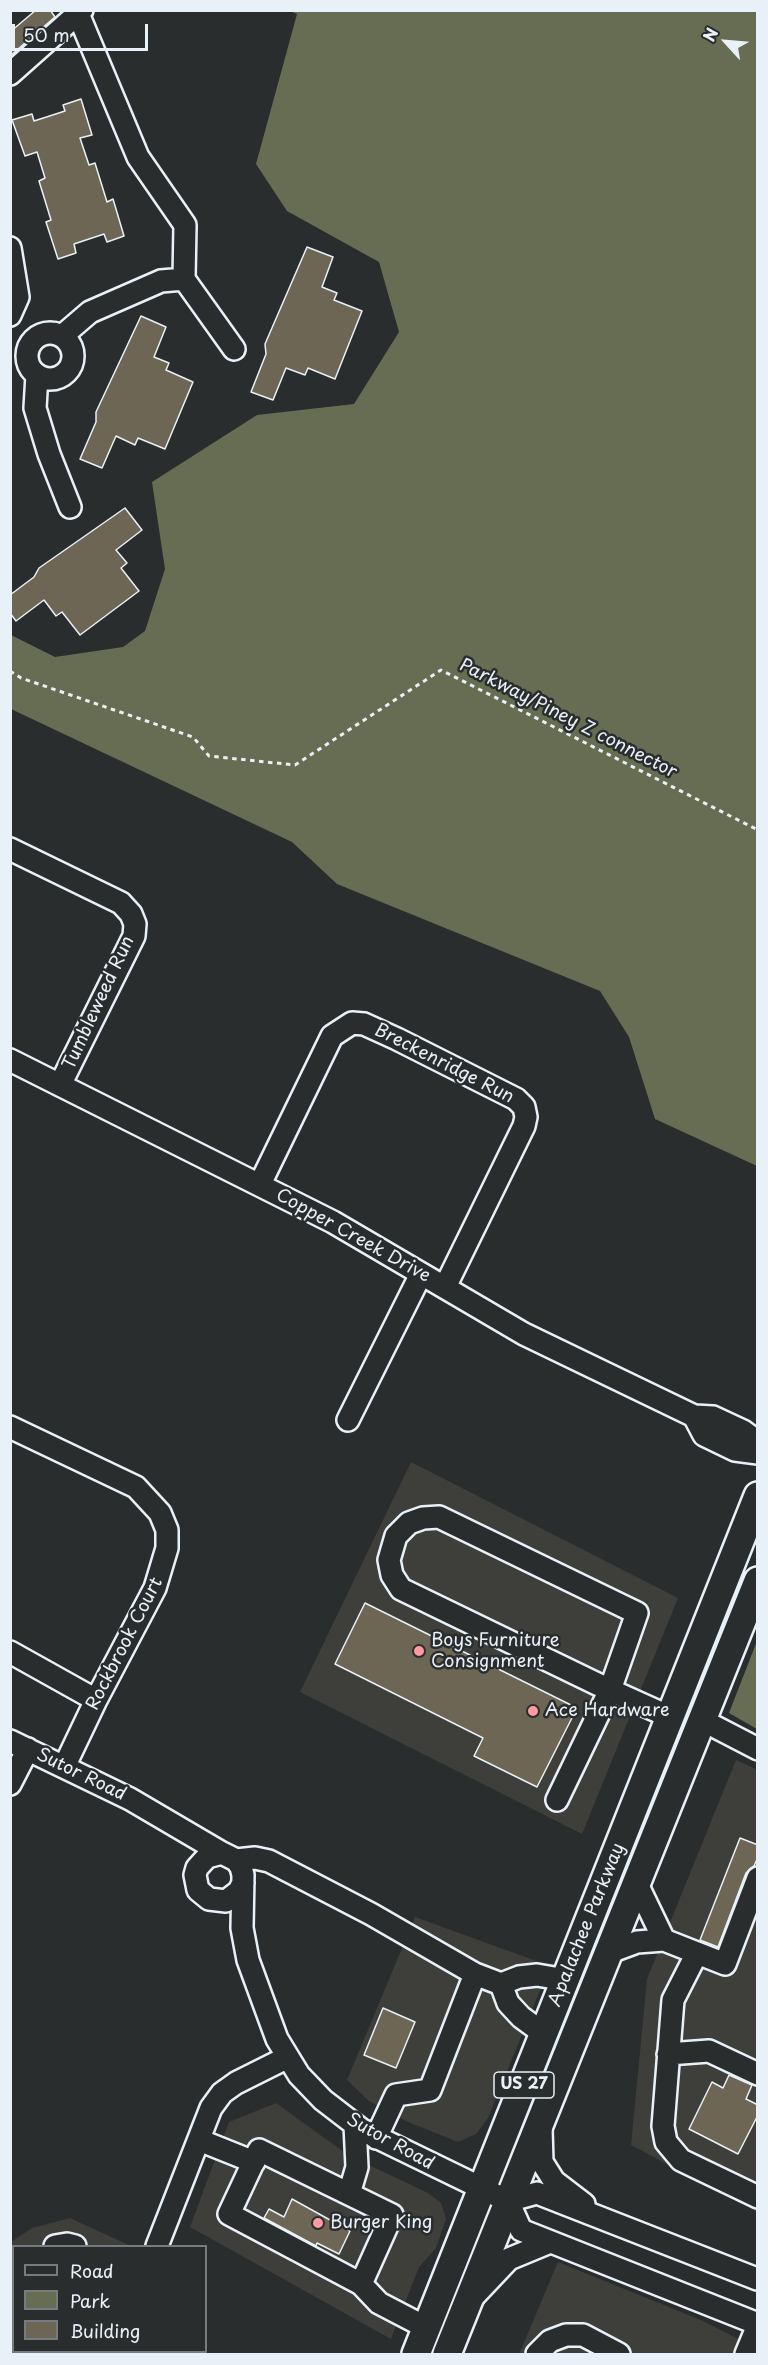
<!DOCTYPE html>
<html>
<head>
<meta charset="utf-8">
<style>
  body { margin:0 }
  #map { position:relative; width:768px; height:2365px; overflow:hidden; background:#2a2d2e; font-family:"Playpen Sans",sans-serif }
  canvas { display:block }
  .frame { position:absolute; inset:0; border:12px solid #e8f1f8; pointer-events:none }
  .legend { position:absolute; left:12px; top:2245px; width:195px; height:108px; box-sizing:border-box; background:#2a2d2e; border:2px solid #767b7f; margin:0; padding:8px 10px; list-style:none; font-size:18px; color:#e8f1f8 }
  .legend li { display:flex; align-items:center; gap:12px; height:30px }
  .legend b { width:30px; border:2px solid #767b7f }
  .north { position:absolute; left:696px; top:12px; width:60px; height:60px; -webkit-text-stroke:4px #2a2d2e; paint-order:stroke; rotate:296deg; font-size:16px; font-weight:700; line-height:24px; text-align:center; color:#e8f1f8 }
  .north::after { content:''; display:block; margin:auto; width:21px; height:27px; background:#e8f1f8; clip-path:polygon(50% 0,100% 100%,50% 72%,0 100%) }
  .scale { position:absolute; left:12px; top:24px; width:136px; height:27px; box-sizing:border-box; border:3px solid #e8f1f8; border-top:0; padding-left:8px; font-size:18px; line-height:21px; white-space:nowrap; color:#e8f1f8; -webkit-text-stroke:4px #2a2d2e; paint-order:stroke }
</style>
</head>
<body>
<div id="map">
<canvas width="768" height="2365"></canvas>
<div class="frame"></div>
<ul class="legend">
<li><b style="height:8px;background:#2a2d2e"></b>Road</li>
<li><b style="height:16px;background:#676d52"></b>Park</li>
<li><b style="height:16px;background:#6d6655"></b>Building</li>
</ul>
<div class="north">N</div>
<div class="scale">50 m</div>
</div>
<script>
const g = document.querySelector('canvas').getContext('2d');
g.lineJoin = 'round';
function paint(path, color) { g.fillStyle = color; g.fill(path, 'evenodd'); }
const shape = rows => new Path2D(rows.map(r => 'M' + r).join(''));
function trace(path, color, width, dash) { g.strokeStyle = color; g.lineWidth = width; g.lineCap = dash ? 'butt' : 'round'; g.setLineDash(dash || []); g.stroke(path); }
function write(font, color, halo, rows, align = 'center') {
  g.font = font + ' "Playpen Sans",sans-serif'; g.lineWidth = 5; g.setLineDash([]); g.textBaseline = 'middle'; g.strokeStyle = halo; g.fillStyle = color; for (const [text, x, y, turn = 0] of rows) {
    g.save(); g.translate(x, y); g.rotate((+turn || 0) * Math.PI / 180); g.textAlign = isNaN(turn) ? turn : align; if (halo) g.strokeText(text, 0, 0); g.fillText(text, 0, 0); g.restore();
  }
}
const built = shape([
  [411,1462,678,1598,582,1834,300,1692],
  [736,1760,758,1770,757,2212,631,2145,647,1979],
  [415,1917,550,1966,488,2118,476,2134,458,2142,406,2121,369,2101,347,2080],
  [276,2103,348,2155,428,2193,441,2203,446,2219,436,2248,419,2267,391,2339,190,2227,229,2122],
  [70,2218,131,2246,14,2246,14,2352,181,2352,179,2354,11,2354,11,2242,32,2228],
  [558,2262,701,2320,758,2349,757,2354,519,2354]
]);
const green = shape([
  [290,11,757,11,757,1166,655,1119,629,1037,600,991,337,884,292,842,11,709,11,635,55,657,123,647,145,631,165,569,152,482,257,415,354,404,399,332,379,262,287,211,256,164,297,14],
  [757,1641,758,1729,757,1729,729,1713]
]);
const building = shape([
  [36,10,50,10,55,17,10,56,10,32,36,10],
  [81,99,92,135,80,138,89,165,95,163,107,202,113,199,124,236,107,242,104,234,74,244,76,253,58,259,46,222,51,220,39,181,45,178,37,152,25,156,12,120,32,114,34,121,65,111,63,105,81,99],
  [307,247,333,257,322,287,337,293,334,300,362,311,335,379,308,368,305,375,286,368,273,400,251,392,266,354,265,344,307,247],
  [141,316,166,327,154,357,169,363,166,370,193,382,165,449,138,438,135,445,116,436,102,468,80,459,96,422,96,412,141,316],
  [125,508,142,530,116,550,127,563,121,568,139,591,80,635,62,612,56,616,44,600,16,621,10,613,10,595,34,577,39,568,125,508],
  [365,1603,577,1708,537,1787,474,1756,483,1738,335,1664,365,1603],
  [740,1838,758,1845,758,1857,754,1866,746,1873,718,1947,700,1940,740,1838],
  [383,2008,415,2022,396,2068,364,2055,383,2008],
  [729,2075,752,2085,746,2099,758,2105,758,2115,738,2154,689,2129,712,2082,723,2088,729,2075],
  [292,2199,350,2231,339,2254,317,2243,316,2246,264,2218,269,2209,284,2217,292,2199]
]);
const path = shape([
  [10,671,21,678,193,737,209,756,295,765,441,670,758,830]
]);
const minor = shape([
  [79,16,138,157,185,225,184,279,234,349],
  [10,74,82,10],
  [10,248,18,297,10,315],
  '27 356a23 23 0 1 1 46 0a23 23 0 1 1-46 0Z',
  [62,336,90,312,161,281,184,279],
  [37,375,35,408,49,454,70,507],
  [10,849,121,903,131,914,135,924,134,936,60,1085],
  [10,1060,333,1222,524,1334,694,1416,713,1417,743,1431,758,1442],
  [260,1184,332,1036,352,1023,364,1024,397,1039,516,1099,524,1107,526,1117,524,1126,445,1287],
  [694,1416,704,1435,735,1450,758,1453],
  [348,1420,421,1274],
  [10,1427,136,1487,160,1513,167,1530,167,1548,155,1588,96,1700,64,1767],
  [10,1652,96,1700],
  [702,1720,758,1749],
  [10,1741,130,1799,222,1853],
  [10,1784,28,1749],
  [557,1800,610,1690,637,1613,439,1517,423,1518,409,1523,396,1536,389,1560,392,1575,401,1589,595,1683,610,1690,670,1717],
  [236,1860,255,1858,269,1861,371,1914,475,1974],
  [243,1883,239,1891,226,1901,209,1899,198,1890,195,1875,197,1868,207,1857,222,1853,236,1860,241,1867,243,1875,242,1928,248,1960,277,2039,299,2075,323,2100,362,2130,508,2201],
  [637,1884,664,1940],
  [610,1952,637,1942,664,1940,725,1964,758,1878],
  [697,1953,673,2000,663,2126,666,2142,681,2160,758,2197],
  [501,1984,508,2003,521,2017,544,2034],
  [668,2054,709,2051,758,2074],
  [541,2128,542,2162,554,2181,584,2204],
  [376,2138,396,2095,430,2090,475,1974,501,1984,519,1977,537,1975,566,1980],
  [199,2140,254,2162],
  [349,2194,357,2167,355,2125],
  [508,2201,521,2230,758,2324],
  [508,2201,537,2193,757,2279],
  [55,2246,67,2244,75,2246],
  [157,2246,211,2108,222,2093,236,2083,288,2057],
  [361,2284,392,2215,259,2150,229,2214,361,2284,379,2303,427,2328],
  [474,2296,509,2259,550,2242],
  [10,2318,14,2310],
  [115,2354,117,2352],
  [537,2354,550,2341,566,2335,583,2335,619,2354],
  [746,2354,758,2325]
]);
const major = shape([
  [416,2354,758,1496],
  [447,2354,758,1581]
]);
const markers = [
  [419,1651,6,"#ff9aa2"],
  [533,1711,6,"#ff9aa2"],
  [318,2223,6,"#ff9aa2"]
];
const shields = [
  [524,2085,60]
];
const shieldNames = [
  ["US 27",524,2085]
];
const streetNames = [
  ["Parkway/Piney Z connector",568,719,27],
  ["Tumbleweed Run",99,1003,-65],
  ["Breckenridge Run",444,1064,27],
  ["Copper Creek Drive",353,1236,29],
  ["Rockbrook Court",125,1644,-63],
  ["Sutor Road",81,1775,26],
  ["Apalachee Parkway",587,1925,-68],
  ["Sutor Road",390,2142,29]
];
const poiNames = [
  ["Boys Furniture",431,1641],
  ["Consignment",431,1662],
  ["Ace Hardware",545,1711],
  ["Burger King",330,2223]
];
paint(built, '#3e3e3a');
paint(green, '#676d52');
paint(building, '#6d6655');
trace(building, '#e8f1f8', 1.5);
trace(minor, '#e8f1f8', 26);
trace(major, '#e8f1f8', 32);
trace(path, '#e8f1f8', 3, [4.5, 4.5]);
trace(minor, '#2a2d2e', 21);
trace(major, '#2a2d2e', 27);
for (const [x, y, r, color] of markers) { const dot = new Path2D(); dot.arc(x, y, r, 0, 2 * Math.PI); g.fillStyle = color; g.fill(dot); trace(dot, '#2a2d2e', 2); }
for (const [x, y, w] of shields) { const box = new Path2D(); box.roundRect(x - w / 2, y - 13, w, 26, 4.5); g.fillStyle = '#2a2d2e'; g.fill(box); trace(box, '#e8f1f8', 1.5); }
write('bold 16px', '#e8f1f8', null, shieldNames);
write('18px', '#e8f1f8', '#2a2d2e', streetNames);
write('18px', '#e8f1f8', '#2a2d2e', poiNames, 'left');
</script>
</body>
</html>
